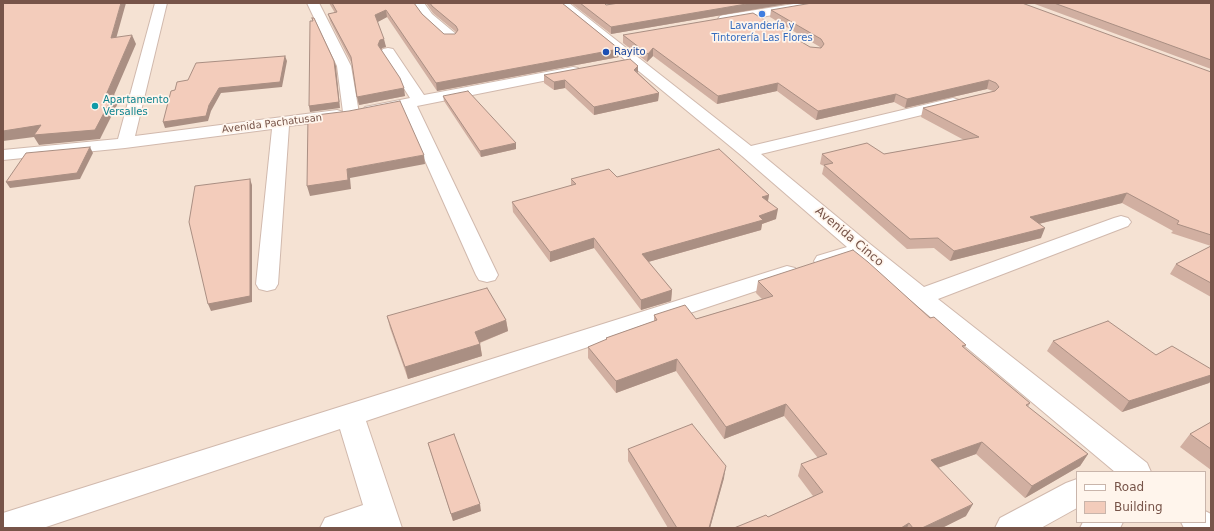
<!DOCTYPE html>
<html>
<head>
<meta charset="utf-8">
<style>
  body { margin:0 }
  #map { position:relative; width:1214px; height:531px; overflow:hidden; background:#fdf1e5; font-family:"DejaVu Sans",sans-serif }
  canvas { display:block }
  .frame { position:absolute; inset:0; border:4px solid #775449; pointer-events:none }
  .legend { position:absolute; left:1076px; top:471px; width:130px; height:52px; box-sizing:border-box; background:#fff5ec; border:1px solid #c9b5ab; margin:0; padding:5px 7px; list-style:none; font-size:12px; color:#775449 }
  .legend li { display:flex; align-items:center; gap:8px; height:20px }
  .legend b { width:20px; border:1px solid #c9b5ab }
</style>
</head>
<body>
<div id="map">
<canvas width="1214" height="531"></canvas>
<div class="frame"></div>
<ul class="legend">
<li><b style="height:5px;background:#fff"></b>Road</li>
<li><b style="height:11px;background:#f3ccbb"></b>Building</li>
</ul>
</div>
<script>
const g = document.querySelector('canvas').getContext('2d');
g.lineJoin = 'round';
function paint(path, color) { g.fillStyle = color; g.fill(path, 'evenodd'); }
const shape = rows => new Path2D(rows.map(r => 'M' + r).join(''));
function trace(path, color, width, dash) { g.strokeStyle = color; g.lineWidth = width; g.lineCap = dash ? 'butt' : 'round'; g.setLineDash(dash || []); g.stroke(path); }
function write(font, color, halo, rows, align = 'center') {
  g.font = font + ' "DejaVu Sans",sans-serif'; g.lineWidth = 3.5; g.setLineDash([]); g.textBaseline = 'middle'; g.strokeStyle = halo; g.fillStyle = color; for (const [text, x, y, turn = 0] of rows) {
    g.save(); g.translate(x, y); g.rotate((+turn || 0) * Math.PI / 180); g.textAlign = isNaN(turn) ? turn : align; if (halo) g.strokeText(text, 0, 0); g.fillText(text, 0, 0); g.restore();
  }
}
const residential = shape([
  [3,3,1211,3,1211,528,3,528],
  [1077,472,1205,472,1205,522,1077,522]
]);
const street = shape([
  [155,3,167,3,135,136,337,110,343,112,337,66,307,3,319,3,351,66,359,113,357,116,351,118,345,116,343,118,337,120,289,126,278,284,275,289,267,291,259,289,256,284,272,129,125,148,3,160,3,150,118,139,155,3],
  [412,3,424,3,432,14,456,34,458,37,456,40,446,40,424,20,412,3],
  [556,3,569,3,751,146,953,98,959,100,961,103,959,106,761,154,870,244,924,287,1114,218,1121,216,1128,218,1131,222,1128,226,938,299,1147,463,1151,472,1115,472,859,257,825,268,817,266,814,261,817,256,847,247,742,156,556,3],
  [800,3,828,3,826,6,822,7,724,23,720,22,718,19,720,16,724,15,800,3],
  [388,48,393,49,424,95,573,67,578,68,580,71,578,74,573,75,417,106,498,275,495,280,487,282,479,280,476,275,402,109,371,115,365,113,363,110,365,107,410,98,381,52,383,49,388,48],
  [787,266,795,268,798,273,795,278,366,421,402,528,320,528,325,518,363,505,340,429,43,528,3,528,3,513,787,266],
  [1077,479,1077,508,1041,528,995,528,1000,518,1066,483,1077,479],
  [1205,511,1211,514,1211,528,1184,528,1181,522,1205,522,1205,511],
  [1083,522,1123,522,1120,528,1080,528,1083,522]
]);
const wall = shape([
  [329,3,414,3,422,14,444,34,455,34,456,32,433,13,426,3,562,3,619,49,619,57,437,91,387,17,377,22,386,47,382,48,381,50,405,96,359,105,352,64,330,21,328,14,335,13],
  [571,3,604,3,606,5,619,3,792,3,611,34],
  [1032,3,1211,3,1211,69],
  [771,10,1211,72,1211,297,1170,274,1176,264,1211,246,1171,233,1173,231,1122,203,1039,224,1041,238,950,261,934,248,907,249,822,174,824,166,820,164,822,154,884,154,964,140,921,117,923,108,994,91,993,91,987,89,905,108,894,102,816,120,777,91,717,104,653,56,647,62,623,43,623,35,820,48,820,47,770,17],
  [638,73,659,93,658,101,594,115,565,88,554,90,544,83,544,75],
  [443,96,516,149,481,157,444,101],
  [617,177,769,195,768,201,776,219,762,224,761,230,648,262,672,290,671,301,641,310,594,248,550,262,513,212,512,202,571,186,571,179],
  [758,281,930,318,966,345,964,348,1030,403,1028,407,1088,454,1080,466,1025,498,976,454,938,468,966,516,942,528,734,528,768,517,813,496,798,476,801,464,818,458,784,416,724,439,676,371,616,393,588,358,588,347,606,340,606,338,654,321,654,315,696,319,762,299,756,293],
  [387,316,506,320,508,331,480,343,482,356,408,379,390,328],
  [1053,341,1156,355,1211,369,1211,381,1209,383,1122,412,1047,351],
  [1211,422,1211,470,1180,447,1190,434],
  [428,443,481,511,453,521,430,450],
  [628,449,724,478,710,528,668,528,628,461]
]);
const shadedWall = shape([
  [121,3,126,3,114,46,111,38],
  [752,3,792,3,611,34,611,27],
  [386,10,387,17,376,23,375,15],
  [132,35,136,44,114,95,118,103,100,139,39,145,34,137,3,141,3,131,106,95],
  [384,39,386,47,382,48,380,53,378,45,380,40],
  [653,48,653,56,647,62,648,54],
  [619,49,619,57,437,91,436,83],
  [285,56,287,61,282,87,221,93,211,111,208,121,165,128,163,122,209,105,219,88],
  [334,61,336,66,340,108,310,112,309,106],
  [638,66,638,73,634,70],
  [565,80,565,88,554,90,554,82],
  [989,80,987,89,905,108,907,99],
  [778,83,777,91,717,104,718,96],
  [404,88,405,96,359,105,357,97],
  [659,93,658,101,594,115,594,107],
  [896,94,894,102,816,120,818,111],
  [516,143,516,149,481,157,480,151],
  [90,147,93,153,80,179,10,188,6,182],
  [424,155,425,164,350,178,351,189,310,196,307,186,347,169],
  [250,179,252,185,252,302,211,311,208,304],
  [1127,193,1122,203,1026,227,1030,217],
  [769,195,767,205,762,197],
  [778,209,776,219,762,224,761,230,641,264,642,254],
  [1045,228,1041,238,950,261,954,251],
  [594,238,594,248,550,262,550,252],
  [672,290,671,301,641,310,641,300],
  [506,320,508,331,476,344,475,332],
  [480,344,482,356,408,379,405,367],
  [677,359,676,371,616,393,616,381],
  [1211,375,1211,381,1209,383,1122,412,1129,401],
  [786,404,784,416,724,439,726,427],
  [982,442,976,454,926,472,931,460],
  [1088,454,1080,466,1025,498,1032,486],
  [726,466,724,478,710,528,709,528],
  [480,504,481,511,453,521,451,514],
  [973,504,966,516,942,528,922,528],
  [909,523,907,528,901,528]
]);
const building = shape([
  [3,3,121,3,111,38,132,35,106,95,114,94,95,130,34,135,41,125,3,131,3,3],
  [332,3,414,3,422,14,444,34,455,34,458,30,456,26,432,6,430,3,562,3,619,49,436,83,386,10,375,15,384,39,380,40,378,45,400,78,404,88,357,97,351,57,328,14,337,12,332,3],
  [580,3,604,3,606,5,619,3,752,3,611,27,580,3],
  [812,3,1022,3,1211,72,1211,235,1177,224,1179,221,1127,193,1030,217,1045,228,954,251,938,238,910,239,824,165,833,163,822,154,867,143,884,154,979,137,923,108,995,91,999,87,996,83,989,80,907,99,896,94,818,111,778,83,718,96,653,48,648,54,623,35,753,13,810,47,821,48,824,44,821,39,771,10,812,3],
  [1054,3,1211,3,1211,60,1054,3],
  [312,18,314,18,334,61,339,102,309,106,310,21,313,21,312,18],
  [285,56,280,82,219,88,209,105,206,116,163,122,171,91,175,90,177,82,188,80,196,63,285,56],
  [630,59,638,66,634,70,659,93,594,107,565,80,554,82,544,75,630,59],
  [468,91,516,143,480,151,443,96,468,91],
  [400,101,424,155,347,169,348,180,307,186,308,116,349,111,400,101],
  [90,147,77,173,6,182,26,153,90,147],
  [719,149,769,195,762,197,778,209,759,216,763,220,642,254,672,290,641,300,594,238,550,252,512,202,576,184,571,179,609,169,617,177,719,149],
  [250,179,250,296,208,304,189,222,195,186,250,179],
  [1211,246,1211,283,1176,264,1211,246],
  [853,250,868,262,930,318,934,317,966,345,962,346,1030,403,1026,405,1088,454,1032,486,982,442,931,460,973,504,922,528,913,528,909,523,901,528,734,528,766,515,768,517,823,492,801,464,827,454,786,404,726,427,677,359,616,381,588,347,607,339,606,338,657,320,654,315,685,305,696,319,773,296,758,281,853,250],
  [487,288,506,320,475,332,480,344,405,367,387,316,487,288],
  [1108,321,1156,355,1172,346,1211,369,1211,375,1129,401,1053,341,1108,321],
  [1211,422,1211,449,1190,434,1211,422],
  [692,424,726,466,709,528,677,528,628,449,692,424],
  [454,434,480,504,451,514,428,443,454,434]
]);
const markers = [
  [762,14,4,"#3f7fe0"],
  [606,52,4,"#1a4fb4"],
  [95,106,4,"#0f9aa8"]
];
const farShopnames = [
  ["Lavandería y",762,26],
  ["Tintorería Las Flores",762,38]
];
const farTransitnames = [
  ["Rayito",614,52]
];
const farCulturenames = [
  ["Apartamento",103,100],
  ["Versalles",103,112]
];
const farStreetnames = [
  ["Avenida Pachatusan",272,124,-7]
];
const streetNames = [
  ["Avenida Cinco",849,237,40]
];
paint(residential, '#f5e2d3');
trace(street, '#d1b9ad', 2);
paint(street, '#fff');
paint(wall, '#d1afa1');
paint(shadedWall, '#aa8f83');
paint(building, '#f3ccbb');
trace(building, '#aa8f83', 1);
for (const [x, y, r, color] of markers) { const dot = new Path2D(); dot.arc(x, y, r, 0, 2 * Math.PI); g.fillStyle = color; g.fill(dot); trace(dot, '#fff5ec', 1.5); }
write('10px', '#366cbe', '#fff5ec', farShopnames);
write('10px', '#164399', '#fff5ec', farTransitnames, 'left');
write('10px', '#0d838f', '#fff5ec', farCulturenames, 'left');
write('10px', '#775449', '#fff5ec', farStreetnames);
write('12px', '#775449', '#fff5ec', streetNames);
</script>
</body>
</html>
